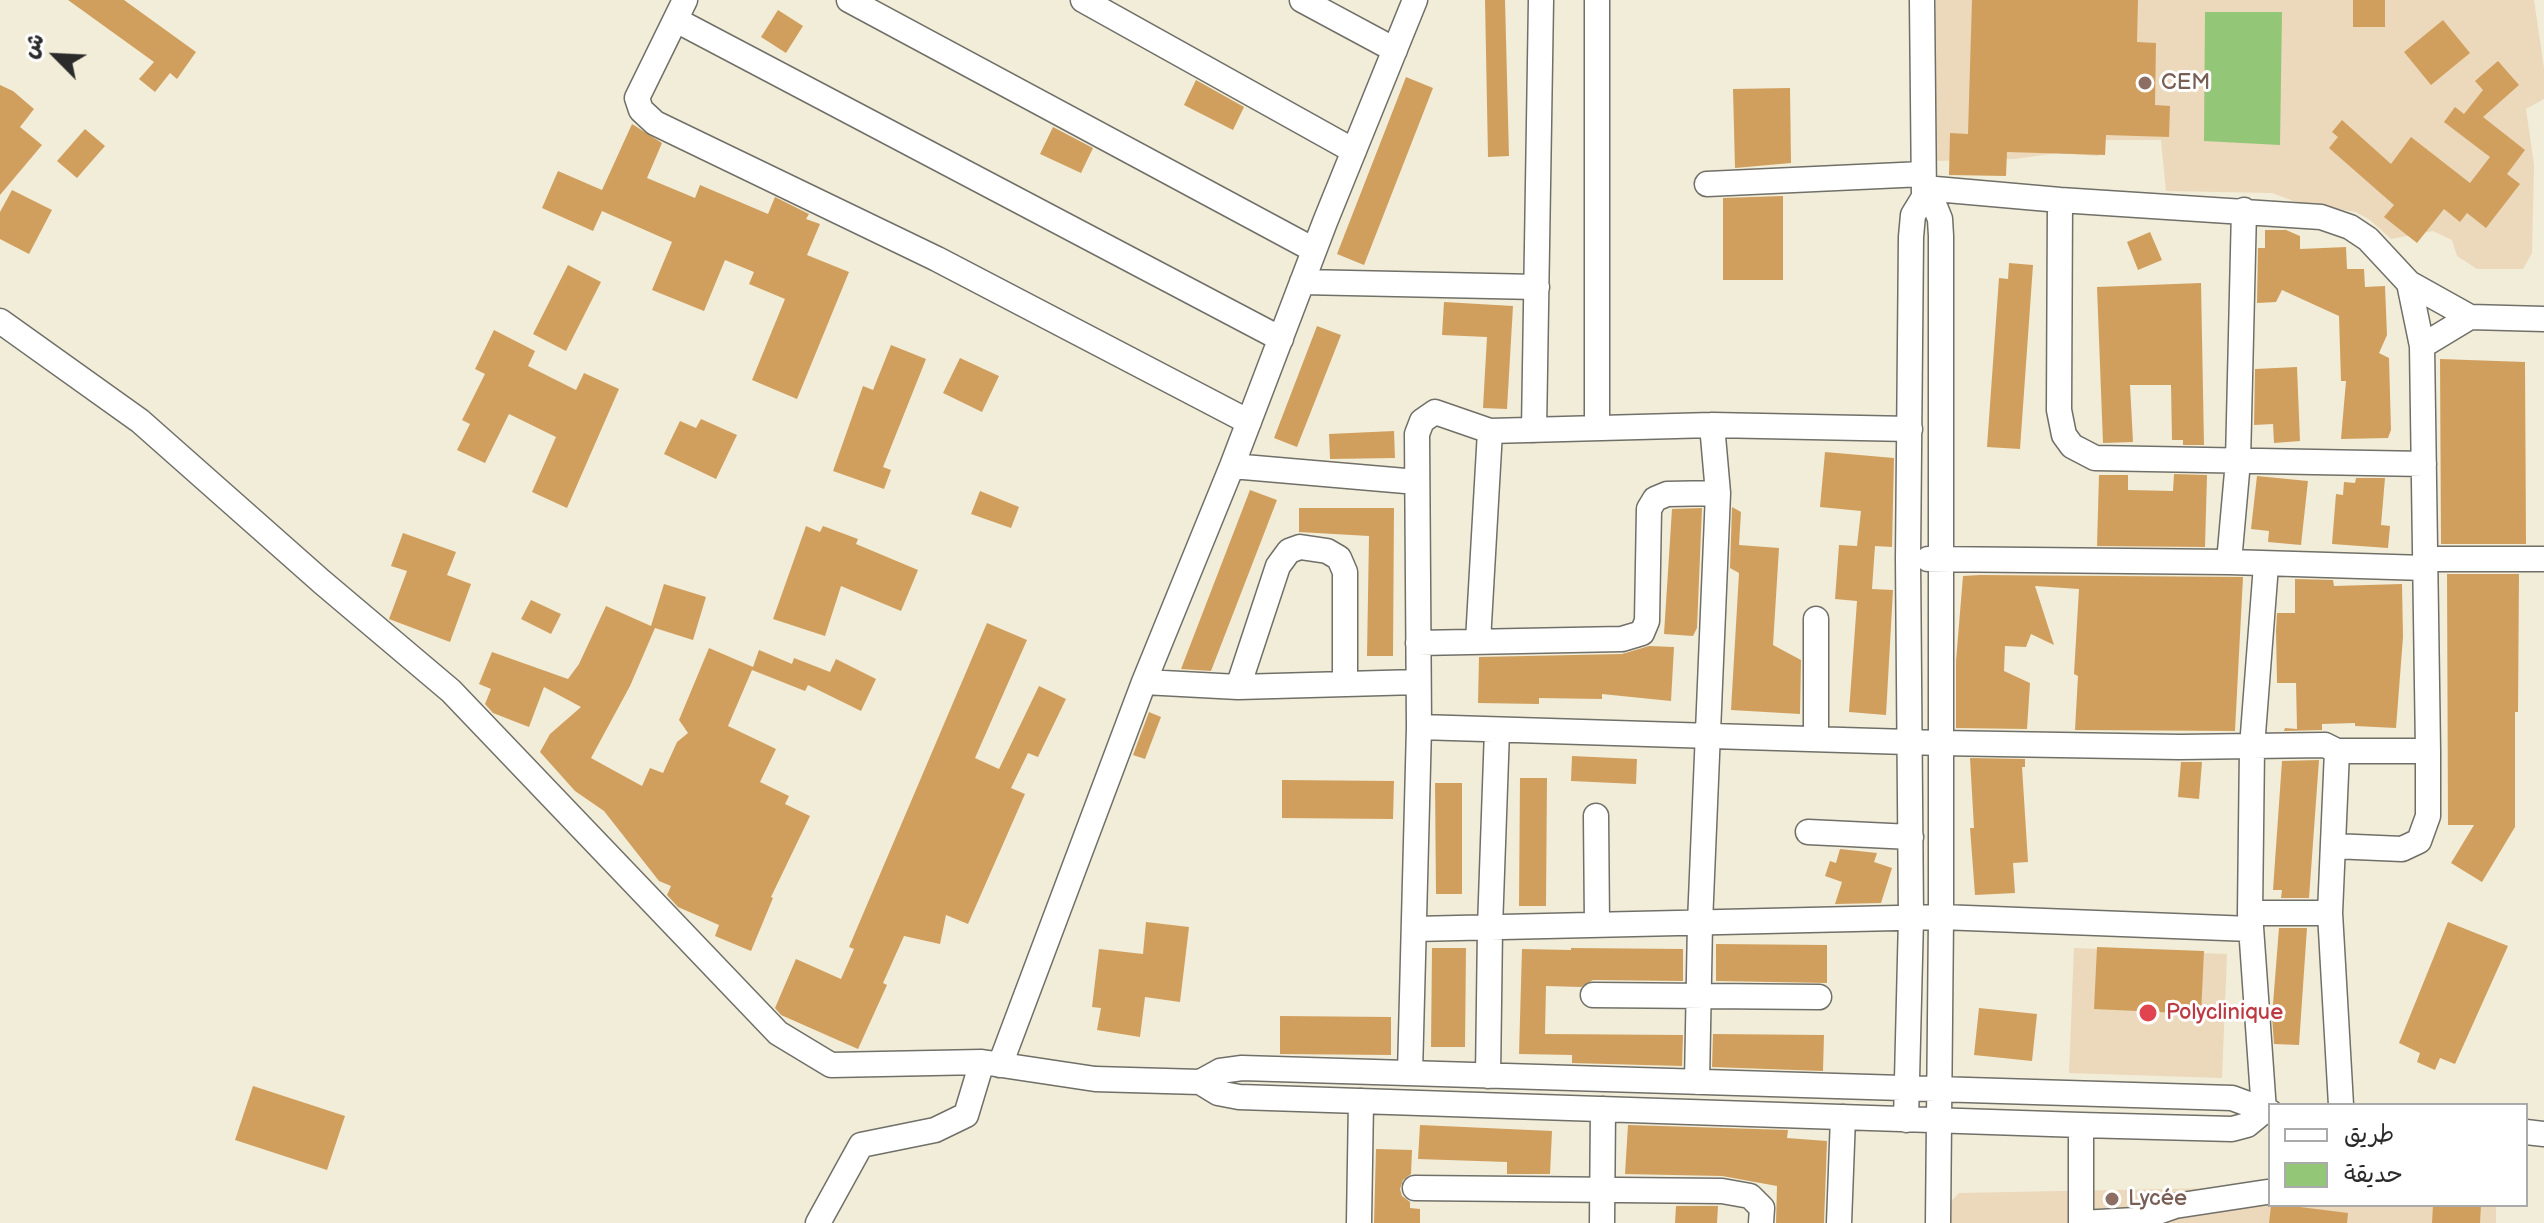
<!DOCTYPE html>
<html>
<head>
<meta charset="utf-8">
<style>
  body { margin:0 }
  #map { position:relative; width:2544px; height:1223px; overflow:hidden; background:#f1edd9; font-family:"Balsamiq Sans","Playpen Sans Arabic",sans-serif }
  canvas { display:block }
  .legend { position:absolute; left:2268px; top:1103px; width:260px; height:104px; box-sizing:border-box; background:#fff; border:2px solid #aaa; margin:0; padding:10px 14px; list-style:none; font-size:24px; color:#2b2b2b }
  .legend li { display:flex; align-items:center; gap:16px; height:40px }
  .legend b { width:40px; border:2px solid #aaa }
  .north { position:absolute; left:16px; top:16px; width:80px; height:80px; -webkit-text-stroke:6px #fff; paint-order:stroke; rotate:294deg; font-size:22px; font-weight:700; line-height:32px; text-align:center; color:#2b2b2b }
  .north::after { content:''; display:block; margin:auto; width:28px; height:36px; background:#2b2b2b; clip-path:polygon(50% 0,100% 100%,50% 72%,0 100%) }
</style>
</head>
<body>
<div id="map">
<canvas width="2544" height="1223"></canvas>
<ul class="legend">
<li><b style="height:10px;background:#fff"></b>طريق</li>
<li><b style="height:22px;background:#94c677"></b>حديقة</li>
</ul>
<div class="north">ش</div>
</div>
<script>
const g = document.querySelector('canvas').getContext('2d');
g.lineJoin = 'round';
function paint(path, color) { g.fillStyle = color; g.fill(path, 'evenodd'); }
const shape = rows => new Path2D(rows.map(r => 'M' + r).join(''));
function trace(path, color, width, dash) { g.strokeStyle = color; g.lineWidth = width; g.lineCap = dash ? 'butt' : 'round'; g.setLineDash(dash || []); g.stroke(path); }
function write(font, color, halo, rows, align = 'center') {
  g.font = font + ' "Balsamiq Sans",sans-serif'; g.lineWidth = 6; g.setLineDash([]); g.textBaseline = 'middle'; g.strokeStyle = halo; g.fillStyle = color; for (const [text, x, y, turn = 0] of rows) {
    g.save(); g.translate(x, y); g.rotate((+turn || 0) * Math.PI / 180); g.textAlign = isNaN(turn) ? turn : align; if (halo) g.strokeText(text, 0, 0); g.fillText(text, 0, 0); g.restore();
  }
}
const built = shape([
  [1936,0,2534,0,2544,68,2544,99,2526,109,2534,165,2532,253,2523,269,2477,269,2457,256,2452,240,2433,231,2391,239,2370,220,2356,212,2296,202,2272,193,2166,191,2161,140,2101,140,2098,156,2057,153,2015,159,1930,161],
  [2074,948,2227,954,2222,1078,2069,1073],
  [2270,1187,2270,1205,2496,1205,2496,1223,1939,1223,1939,1214,1959,1193]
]);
const green = shape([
  [2205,12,2282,12,2280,145,2204,141]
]);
const building = shape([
  [68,0,124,0,196,52,177,79,170,73,155,92,139,79,154,62],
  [1485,0,1505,0,1509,156,1488,157],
  [1972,0,2138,0,2137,42,2156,43,2155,105,2170,106,2169,137,2106,135,2105,155,2007,152,2006,176,1949,175,1950,133,1968,134],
  [2353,0,2385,0,2385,27,2353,27],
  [778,10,803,26,786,53,761,37],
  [2443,20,2470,53,2431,85,2404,52],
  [2498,61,2519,85,2483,117,2525,150,2507,174,2520,184,2486,228,2467,213,2460,222,2444,209,2417,243,2384,217,2394,205,2329,148,2338,137,2332,132,2342,120,2391,164,2411,137,2470,183,2490,157,2444,122,2455,107,2464,114,2483,90,2475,81],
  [1406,77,1433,88,1364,265,1337,254],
  [1196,80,1244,107,1233,130,1184,105],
  [0,85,13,91,34,109,20,127,42,145,0,195],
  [1790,88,1791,163,1735,168,1733,89],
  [632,124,662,143,647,178,695,198,700,185,768,214,775,197,809,214,806,219,820,224,807,255,849,272,797,399,752,380,785,299,749,284,754,272,725,260,704,311,652,290,672,242,602,211,593,231,542,208,558,171,602,190],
  [1053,127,1093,148,1081,173,1040,154],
  [85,129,105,146,77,178,57,161],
  [12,190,52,210,29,254,0,239,0,212],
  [1783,196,1783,280,1723,280,1723,198],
  [2265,230,2286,230,2300,236,2300,249,2346,247,2347,269,2364,269,2365,287,2385,286,2387,335,2379,353,2389,358,2391,430,2388,438,2341,439,2346,381,2341,381,2339,316,2282,290,2276,302,2257,303,2258,248,2265,248],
  [2150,232,2162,260,2138,270,2127,242],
  [2009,263,2033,265,2020,449,1987,447,1999,278,2008,279],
  [568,265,601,282,566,351,533,334],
  [2201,283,2204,445,2183,445,2183,440,2172,440,2171,385,2130,385,2133,442,2103,443,2097,287],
  [1444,302,1513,306,1507,409,1483,408,1487,337,1442,335],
  [1317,326,1341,335,1297,447,1274,438],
  [494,330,535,351,528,366,576,390,584,373,619,389,567,508,532,492,556,437,509,414,485,463,457,450,470,424,462,420,485,374,475,369],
  [891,345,926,359,883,467,891,470,884,489,833,471,863,386,873,390],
  [960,358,999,376,982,412,943,393],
  [2440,359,2525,362,2526,544,2441,544],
  [2297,367,2300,441,2274,443,2273,424,2254,425,2255,369],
  [701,419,737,435,716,479,664,454,680,421,696,428],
  [1394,431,1395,458,1330,459,1329,434],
  [1825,452,1894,458,1892,547,1875,546,1872,589,1893,590,1886,715,1849,712,1857,601,1835,599,1839,545,1857,546,1861,511,1820,507],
  [2174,474,2207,475,2205,547,2097,546,2099,475,2128,475,2128,490,2173,491],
  [2257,476,2308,481,2301,545,2268,542,2269,531,2251,529],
  [2356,478,2385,478,2381,525,2390,526,2388,548,2332,544,2336,494,2343,495,2344,482,2355,483],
  [1250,490,1277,500,1211,671,1181,669],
  [980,491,1019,507,1011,528,971,514],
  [1732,507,1741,512,1739,545,1779,548,1773,645,1801,660,1800,714,1731,710,1739,573,1730,568],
  [1299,508,1394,508,1393,656,1367,656,1369,536,1299,532],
  [1702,508,1697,628,1693,636,1664,634,1672,509],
  [806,526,820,532,823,526,858,539,856,544,918,570,901,611,841,586,825,636,773,619],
  [403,533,456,552,447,575,471,584,450,642,389,619,407,571,391,566],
  [2447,574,2519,574,2518,712,2515,712,2515,827,2482,882,2451,863,2474,825,2448,825],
  [1980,575,2243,577,2235,731,2075,730,2078,676,2074,674,2079,589,2035,586,2054,645,2031,634,2026,647,2005,646,2004,671,2030,683,2027,729,1956,728,1956,661,1963,576],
  [2295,579,2333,580,2334,586,2402,584,2403,637,2396,728,2355,726,2355,723,2322,724,2322,730,2284,731,2285,728,2297,729,2296,683,2277,683,2276,631,2277,613,2295,613],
  [664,584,706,597,693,640,655,628,630,686,591,758,642,786,650,768,663,773,677,742,688,733,679,720,709,648,753,667,759,650,792,664,794,658,830,672,836,659,876,679,861,711,808,685,805,691,752,670,728,726,776,749,760,782,789,796,785,804,810,816,771,897,773,898,751,951,715,936,719,925,678,907,667,895,671,886,659,881,604,811,575,791,540,752,550,734,581,707,544,687,529,727,493,713,485,704,491,689,479,684,492,652,568,679,579,664,606,606,651,626],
  [531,600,561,614,551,634,521,619],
  [987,623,1027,640,975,758,999,769,1039,686,1066,699,1038,757,1028,753,1011,788,1025,794,968,924,946,915,940,944,904,936,883,983,887,985,858,1049,781,1015,775,1008,796,959,841,979,854,949,849,947],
  [1649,646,1674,647,1671,701,1602,694,1602,699,1539,698,1539,704,1478,703,1479,657,1622,654],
  [1149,712,1161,717,1145,759,1133,755],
  [1572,756,1637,759,1636,784,1571,781],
  [1970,758,2025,759,2025,767,2022,767,2028,862,2013,863,2015,893,1975,895,1970,828,1974,828],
  [2319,760,2309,898,2281,898,2282,890,2273,890,2282,761],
  [2181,762,2202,762,2199,799,2178,797],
  [1520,778,1547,778,1546,906,1519,906],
  [1282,780,1394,781,1393,819,1282,818],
  [1435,783,1462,783,1462,894,1436,894],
  [1840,849,1877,853,1874,862,1892,868,1881,903,1835,904,1842,882,1825,876,1830,861,1836,863],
  [1146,922,1189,927,1180,1002,1145,997,1140,1037,1097,1030,1101,1008,1092,1007,1099,949,1143,954],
  [2448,922,2508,946,2455,1064,2440,1058,2435,1070,2417,1062,2420,1053,2399,1043],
  [2279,928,2307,928,2299,1045,2274,1044,2272,1017],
  [1716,944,1827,945,1827,983,1716,981],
  [2097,947,2204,951,2201,1014,2094,1009],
  [1432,948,1466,948,1465,1047,1431,1047],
  [1571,948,1683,949,1683,981,1593,980,1581,987,1546,986,1545,1034,1683,1035,1682,1066,1572,1063,1572,1055,1519,1054,1522,949,1571,950],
  [1979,1008,2037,1014,2032,1061,1974,1055],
  [1280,1016,1391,1017,1391,1055,1280,1054],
  [1713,1034,1824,1035,1823,1071,1712,1067],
  [253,1086,345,1116,327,1170,235,1140],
  [1420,1125,1552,1131,1550,1174,1507,1174,1507,1162,1418,1159],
  [1628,1125,1788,1130,1787,1138,1827,1141,1824,1223,1776,1223,1777,1186,1722,1176,1625,1174],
  [1376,1149,1412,1150,1411,1174,1403,1180,1400,1189,1402,1196,1410,1202,1410,1208,1420,1209,1420,1223,1374,1223],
  [2284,1205,2348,1213,2347,1223,2269,1223,2271,1206],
  [2433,1205,2481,1205,2480,1223,2432,1223],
  [1676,1206,1718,1206,1717,1223,1675,1223]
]);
const minor = shape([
  [685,0,637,98,641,110,655,123,937,259,1249,422],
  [849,0,1314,250],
  [1083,0,1354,151],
  [1302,0,1395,50],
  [676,20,1281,339],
  [1707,184,1923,174],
  [1924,188,2060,200,2321,217,2350,227,2368,239,2409,283,2470,317],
  [1924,197,1936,209,1940,219,1941,236,1941,917,1938,1223],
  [2060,200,2059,410,2064,435,2072,446,2095,458,2424,464],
  [1302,282,1537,287],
  [2409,283,2422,346],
  [0,321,140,421,322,582,451,691,778,1033,831,1065,982,1062,1095,1079,1200,1082,1220,1071,1242,1068,2232,1098,2270,1112],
  [1597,428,1597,0],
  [1534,430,1541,0],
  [1232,466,1417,482],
  [1928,559,2229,562,2425,568],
  [2425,559,2544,559],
  [2229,562,2238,461,2244,210],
  [1478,641,1490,431],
  [1418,643,1622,639,1642,633,1647,621,1649,509,1655,499,1667,494,1718,493],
  [1144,682,1238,687,1418,682],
  [1238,687,1278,566,1289,551,1300,547,1327,551,1339,558,1345,572,1345,684],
  [1419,727,1940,743,2180,747,2325,745,2337,751],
  [1816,739,1816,619],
  [1596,816,1597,925],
  [1808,832,1911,837],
  [2333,846,2402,849,2419,841,2428,816,2428,751],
  [2250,913,2330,913],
  [1414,929,1941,917,2251,929],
  [1593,995,1819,997],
  [1000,1065,1144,682,1232,466,1325,222,1415,0],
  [1410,1073,1419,727,1417,434,1422,421,1435,412,1490,431,1712,425,1910,429],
  [1488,1076,1490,928,1497,730],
  [1200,1082,1218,1093,1239,1097,2081,1125,2232,1129,2247,1125,2264,1111],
  [1697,1082,1700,923,1718,493,1712,425],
  [2341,1105,2330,913,2337,751,2428,751,2422,346,2470,317,2544,319],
  [2264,1111,2250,913,2252,747,2266,565],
  [1906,1120,1911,918,1908,559,1911,237,1913,215,1924,197,1922,0],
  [2081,1125,2081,1222],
  [2526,1132,2544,1134],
  [1415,1188,1722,1191,1750,1196,1762,1208,1761,1223],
  [818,1223,861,1145,935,1130,966,1115,982,1062],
  [1359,1223,1361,1101],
  [1602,1223,1603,1109],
  [1839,1223,1843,1117],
  [2081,1223,2135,1220,2175,1206,2267,1192]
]);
const markers = [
  [2145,83,8,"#8d6e63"],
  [2148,1013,10,"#e0444e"],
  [2112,1199,8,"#8d6e63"]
];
const educationNames = [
  ["CEM",2161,83],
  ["Lycée",2128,1199]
];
const healthNames = [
  ["Polyclinique",2166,1013]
];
paint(built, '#ecd8ba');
paint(green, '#94c677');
paint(building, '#d19f5d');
trace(minor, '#706f68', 27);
trace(minor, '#fff', 24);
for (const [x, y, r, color] of markers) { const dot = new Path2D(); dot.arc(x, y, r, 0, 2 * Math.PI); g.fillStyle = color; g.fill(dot); trace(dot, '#fff', 3); }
write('22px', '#785e54', '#fff', educationNames, 'left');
write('22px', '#be3a42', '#fff', healthNames, 'left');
</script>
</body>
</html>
